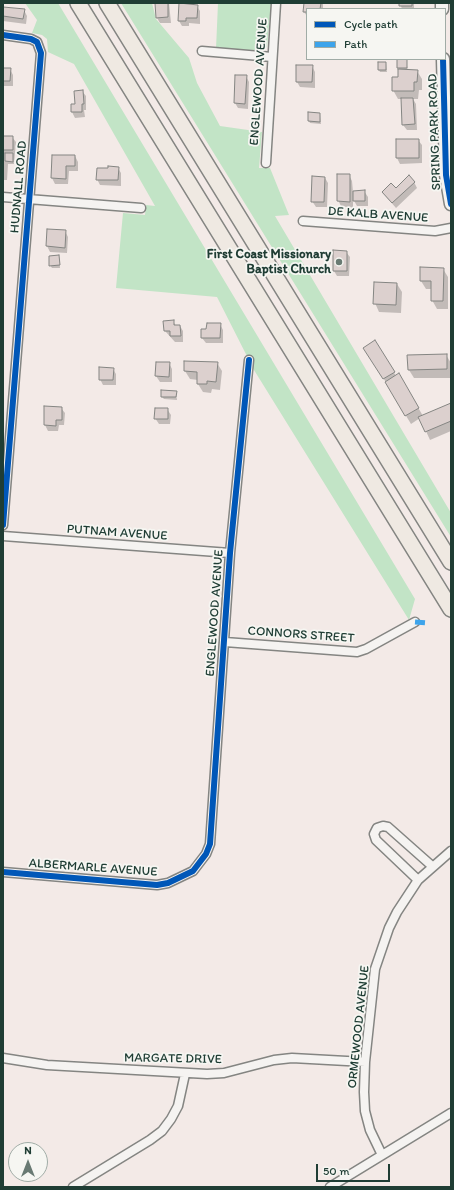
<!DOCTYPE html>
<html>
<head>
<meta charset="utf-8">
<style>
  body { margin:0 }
  #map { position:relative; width:454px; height:1190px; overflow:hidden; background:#f3eae7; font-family:Itim,sans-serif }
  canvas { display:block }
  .frame { position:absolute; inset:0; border:4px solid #1f3d34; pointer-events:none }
  .legend { position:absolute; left:306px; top:8px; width:140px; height:52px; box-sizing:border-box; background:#f6f6f2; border:1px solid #a0aca6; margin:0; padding:5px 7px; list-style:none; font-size:12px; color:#1f3d34 }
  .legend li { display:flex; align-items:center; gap:8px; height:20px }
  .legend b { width:20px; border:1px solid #a0aca6 }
  .north { position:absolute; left:8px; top:1142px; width:40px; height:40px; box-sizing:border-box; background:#f6f6f2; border:1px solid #a0aca6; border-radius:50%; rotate:0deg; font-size:11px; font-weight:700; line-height:16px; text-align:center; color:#1f3d34 }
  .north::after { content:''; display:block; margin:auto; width:14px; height:18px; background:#697a73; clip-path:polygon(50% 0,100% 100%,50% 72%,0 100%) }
  .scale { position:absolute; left:316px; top:1164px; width:74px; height:18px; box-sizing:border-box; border:2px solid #1f3d34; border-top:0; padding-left:5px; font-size:12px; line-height:14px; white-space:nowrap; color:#1f3d34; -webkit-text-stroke:3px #f6f6f2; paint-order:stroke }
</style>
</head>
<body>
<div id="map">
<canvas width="454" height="1190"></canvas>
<div class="frame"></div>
<ul class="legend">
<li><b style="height:5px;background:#0057b8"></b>Cycle path</li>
<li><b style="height:5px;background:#3da4eb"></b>Path</li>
</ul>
<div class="north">N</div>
<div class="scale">50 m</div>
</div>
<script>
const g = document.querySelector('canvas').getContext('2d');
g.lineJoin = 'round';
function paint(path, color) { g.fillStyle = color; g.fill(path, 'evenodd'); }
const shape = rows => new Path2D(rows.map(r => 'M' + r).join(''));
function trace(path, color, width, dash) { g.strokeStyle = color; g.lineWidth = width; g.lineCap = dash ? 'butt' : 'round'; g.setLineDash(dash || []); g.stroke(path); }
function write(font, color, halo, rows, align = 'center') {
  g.font = font + ' Itim,sans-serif'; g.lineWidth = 3.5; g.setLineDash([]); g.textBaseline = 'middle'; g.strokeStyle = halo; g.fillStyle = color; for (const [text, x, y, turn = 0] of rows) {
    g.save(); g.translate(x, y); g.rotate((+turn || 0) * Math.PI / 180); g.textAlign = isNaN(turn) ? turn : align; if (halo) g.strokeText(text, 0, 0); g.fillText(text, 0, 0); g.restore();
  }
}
const green = shape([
  [25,3,58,3,415,599,409,620,254,370,217,297,116,288,123,213,145,215,146,205,155,206,74,64,48,52,47,39,42,35,32,33,37,20],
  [121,3,152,3,156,19,189,58,197,83,220,126,262,132,259,168,270,168,289,215,275,216,451,513,451,537],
  [218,3,271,3,267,47,262,51,216,49]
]);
const shadow = shape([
  [156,3,169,3,171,23,160,23,157,18],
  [180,3,190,3,189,6,197,6,200,11,200,24,189,23,189,26,182,26,179,21],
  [305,3,323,3,323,9,307,9,307,16,304,12],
  [400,3,414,3,414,9,402,9],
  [3,8,24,10,27,16,26,24,3,21],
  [406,60,408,71,417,71,422,79,422,90,419,90,418,99,413,99,416,104,417,130,407,130,403,125,402,99,398,99,393,90,399,78,400,70,398,67],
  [386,63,387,72,380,72,379,70],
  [312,66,315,72,315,88,300,87,297,82],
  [3,69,10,69,13,75,13,86,3,86],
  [246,76,249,82,248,109,238,108,235,103],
  [82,91,86,96,86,110,84,110,85,117,75,118,72,112,72,105,76,105],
  [320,114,321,124,310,123,309,121],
  [3,124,4,137,12,137,16,142,14,164,8,164,7,180,3,180],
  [397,140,418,140,422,145,422,163,400,164,397,158],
  [53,156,75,156,78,162,78,171,69,171,68,184,55,184,52,178],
  [118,168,121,173,121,186,100,185,97,179],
  [349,175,352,181,353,192,364,191,368,197,368,206,357,206,353,199,353,208,341,206,338,200],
  [325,178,328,183,327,207,316,207,312,201],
  [414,182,417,188,396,208,383,193],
  [48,230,65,231,68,237,67,253,50,252,47,246],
  [346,252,350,257,349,276,337,276,334,271],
  [59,256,60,268,52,268,50,265],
  [443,269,448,277,448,309,437,309,432,300,432,289,426,289,421,281],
  [397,284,402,292,401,313,379,312,375,303],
  [173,321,176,326,180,326,183,331,183,342,175,342,165,331],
  [220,324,223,330,223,343,206,343,202,338],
  [375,342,396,376,399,375,423,416,451,404,451,431,430,440,420,418,411,424,370,356],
  [446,355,451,363,451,378,414,378,409,370],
  [169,363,172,369,172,382,160,382,156,376],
  [217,363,222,371,220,390,212,389,211,393,203,392,198,384,198,380,190,379,185,371],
  [113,369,116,374,116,385,103,385,100,379],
  [176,392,177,400,164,399,162,397],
  [61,408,65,413,64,425,59,425,58,431,48,431,45,425],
  [167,409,171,415,170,424,159,424,155,418]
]);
const building = shape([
  [155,3,168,3,168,17,156,18,155,3],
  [179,3,198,5,197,18,186,18,186,21,178,21,179,3],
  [304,3,321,3,320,9,307,9,307,12,303,12,304,3],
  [399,3,412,3,412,6,399,6,399,3],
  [3,7,25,9,23,19,3,16,3,7],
  [397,59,407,59,407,68,397,68,397,59],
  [378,62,386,62,386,70,378,70,378,62],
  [296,65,313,65,312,82,296,82,296,65],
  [3,68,11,68,10,81,3,81,3,68],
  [398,69,418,70,417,82,414,82,414,91,392,91,392,77,398,77,398,69],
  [235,75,247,75,245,104,234,103,235,75],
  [83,90,84,104,82,104,82,112,71,112,71,104,75,104,74,91,83,90],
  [401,98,413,98,415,124,402,125,401,98],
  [308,112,320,113,320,122,308,121,308,112],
  [3,136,13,136,13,150,3,150,3,136],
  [396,139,419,139,419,158,396,158,396,139],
  [5,153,13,153,13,162,5,161,5,153],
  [52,155,75,155,75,166,66,166,66,179,51,178,52,155],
  [108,166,119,167,118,180,96,180,97,168,108,168,108,166],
  [337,174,350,174,350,202,337,201,337,174],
  [409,175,415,182,392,203,382,192,391,183,396,188,409,175],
  [312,176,325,177,324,202,311,202,312,176],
  [365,190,365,201,353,201,353,191,365,190],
  [47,229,66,230,65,248,46,246,47,229],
  [333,250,347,251,347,271,333,271,333,250],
  [59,255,60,265,49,266,49,256,59,255],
  [420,267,444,268,443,301,431,301,431,281,420,281,420,267],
  [374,282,397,283,396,305,373,304,374,282],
  [174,320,174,325,180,325,181,336,170,336,170,331,164,331,163,321,174,320],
  [207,323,221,323,220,338,201,338,201,329,206,329,207,323],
  [375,340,395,372,383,379,363,348,375,340],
  [447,354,447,369,408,370,407,355,447,354],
  [184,361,218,362,216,382,207,381,207,384,197,384,197,372,184,371,184,361],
  [156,362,170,362,169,377,155,376,156,362],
  [99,367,114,368,113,380,99,380,99,367],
  [399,373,419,408,405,416,385,382,399,373],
  [161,390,177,391,176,397,161,397,161,390],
  [451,403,451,421,425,432,418,417,451,403],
  [44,406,62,407,62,420,56,420,56,426,44,425,44,406],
  [155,408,168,408,168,419,154,419,155,408]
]);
const minor = shape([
  [3,35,31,39,37,42,41,53,3,525],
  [202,51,272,57],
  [266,163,276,3],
  [3,197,141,208],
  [303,221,435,231,451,228],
  [3,536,230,553],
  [225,642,357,652,366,649,415,622],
  [3,872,157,885,168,883,193,871,206,854,210,844,230,553,249,360],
  [418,880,376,840,374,834,377,828,383,826,388,827,432,866],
  [3,1058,47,1065,207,1074,224,1073,274,1060,292,1058,365,1062],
  [382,1155,370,1130,365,1111,364,1092,365,1062,375,969,389,928,397,912,418,880,451,851],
  [73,1187,150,1140,162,1131,171,1119,178,1106,185,1074],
  [330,1187,451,1113]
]);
const secondary = shape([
  [442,3,442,9],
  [443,59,446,175,451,204]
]);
const motorway = shape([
  [78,3,451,609],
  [107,3,451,562]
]);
const quiet = shape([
  [415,622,428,623]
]);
const cycleway = shape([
  [3,35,31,39,37,42,41,53,3,525],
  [443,59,446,175,451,204],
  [3,872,157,885,168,883,193,871,206,854,210,844,230,553,249,360]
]);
const markers = [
  [339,262,4,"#697a73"]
];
const streetNames = [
  ["ENGLEWOOD AVENUE",259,82,-86],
  ["SPRING PARK ROAD",435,132,-92],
  ["HUDNALL ROAD",19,187,-85],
  ["DE KALB AVENUE",378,215,4],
  ["PUTNAM AVENUE",117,533,4],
  ["ENGLEWOOD AVENUE",215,613,-86],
  ["CONNORS STREET",301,635,4],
  ["ALBERMARLE AVENUE",93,868,4],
  ["ORMEWOOD AVENUE",359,1027,-84],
  ["MARGATE DRIVE",173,1059,1]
];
const poiNames = [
  ["First Coast Missionary",331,255],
  ["Baptist Church",331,270]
];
paint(green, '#c2e4c6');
paint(shadow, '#0003');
paint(building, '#dcd0ce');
trace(building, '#848582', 1);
trace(minor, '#848582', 11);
trace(secondary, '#848582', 15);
trace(motorway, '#848582', 18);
trace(minor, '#f5f3f1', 8);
trace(secondary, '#f5f3f1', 12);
trace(motorway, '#efe9e2', 15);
trace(quiet, '#3da4eb', 5, [10, 5]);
trace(cycleway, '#0057b8', 6);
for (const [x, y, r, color] of markers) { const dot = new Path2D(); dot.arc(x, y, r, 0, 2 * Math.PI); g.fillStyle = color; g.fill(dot); trace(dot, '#f6f6f2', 1.5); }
write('13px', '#1f3d34', '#f6f6f2', streetNames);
write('bold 13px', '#1f3d34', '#f6f6f2', poiNames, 'right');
</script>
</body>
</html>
